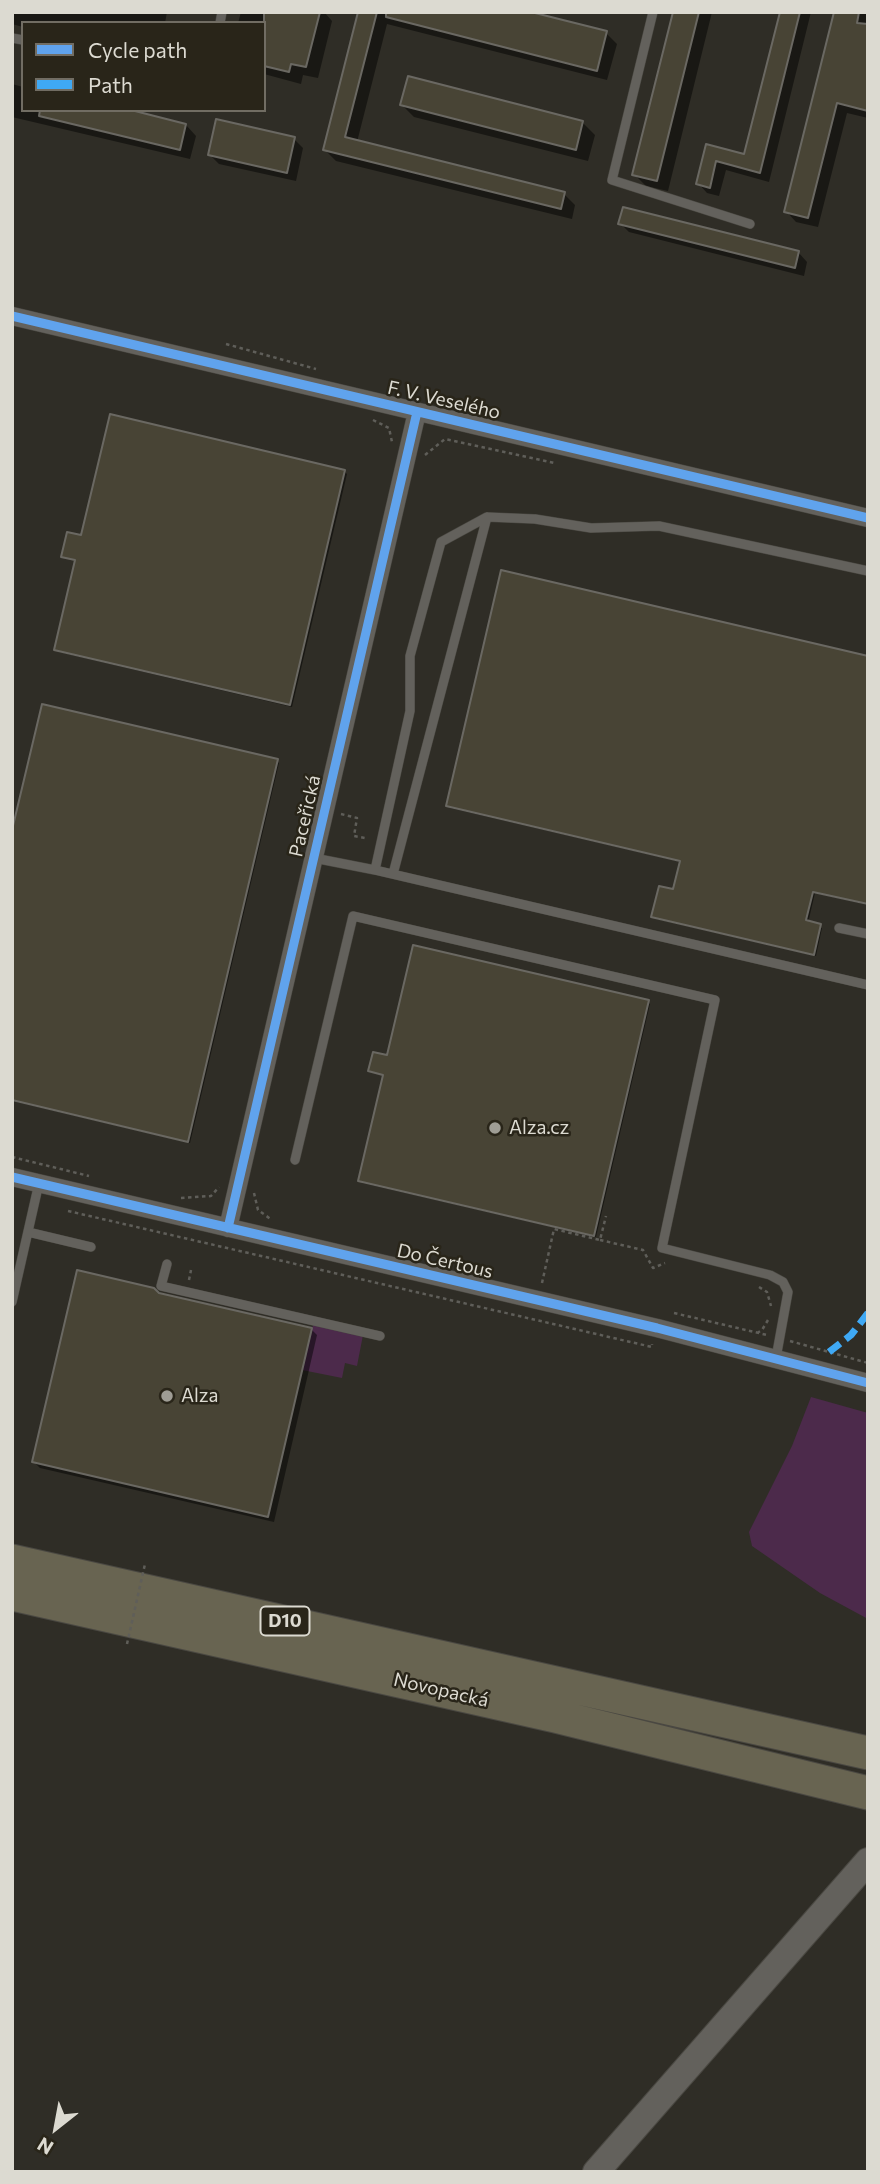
<!DOCTYPE html>
<html>
<head>
<meta charset="utf-8">
<style>
  body { margin:0 }
  #map { position:relative; width:880px; height:2184px; overflow:hidden; background:#2f2d26; font-family:Commissioner,sans-serif }
  canvas { display:block }
  .frame { position:absolute; inset:0; border:14px solid #dcdad1; pointer-events:none }
  .legend { position:absolute; left:21px; top:21px; width:245px; height:91px; box-sizing:border-box; background:#292519; border:2px solid #716d63; margin:0; padding:9px 12px; list-style:none; font-size:21px; color:#dcdad1 }
  .legend li { display:flex; align-items:center; gap:14px; height:35px }
  .legend b { width:35px; border:2px solid #716d63 }
  .north { position:absolute; left:21px; top:2093px; width:70px; height:70px; -webkit-text-stroke:5px #292519; paint-order:stroke; rotate:211deg; font-size:19px; font-weight:700; line-height:28px; text-align:center; color:#dcdad1 }
  .north::after { content:''; display:block; margin:auto; width:24px; height:32px; background:#dcdad1; clip-path:polygon(50% 0,100% 100%,50% 72%,0 100%) }
</style>
</head>
<body>
<div id="map">
<canvas width="880" height="2184"></canvas>
<div class="frame"></div>
<ul class="legend">
<li><b style="height:9px;background:#60a3ed"></b>Cycle path</li>
<li><b style="height:9px;background:#3fa9f5"></b>Path</li>
</ul>
<div class="north">N</div>
</div>
<script>
const g = document.querySelector('canvas').getContext('2d');
g.lineJoin = 'round';
function paint(path, color) { g.fillStyle = color; g.fill(path, 'evenodd'); }
const shape = rows => new Path2D(rows.map(r => 'M' + r).join(''));
function trace(path, color, width, dash) { g.strokeStyle = color; g.lineWidth = width; g.lineCap = dash ? 'butt' : 'round'; g.setLineDash(dash || []); g.stroke(path); }
function write(font, color, halo, rows, align = 'center') {
  g.font = font + ' Commissioner,sans-serif'; g.lineWidth = 5; g.setLineDash([]); g.textBaseline = 'middle'; g.strokeStyle = halo; g.fillStyle = color; for (const [text, x, y, turn = 0] of rows) {
    g.save(); g.translate(x, y); g.rotate((+turn || 0) * Math.PI / 180); g.textAlign = isNaN(turn) ? turn : align; if (halo) g.strokeText(text, 0, 0); g.fillText(text, 0, 0); g.restore();
  }
}
const green = shape([
  [313,1325,363,1335,357,1366,345,1363,342,1378,302,1370],
  [811,1397,868,1413,868,1619,820,1593,752,1546,749,1532,792,1446]
]);
const shadow = shape([
  [12,12,167,12,165,23,23,23,23,27,12,24],
  [241,12,324,12,332,21,318,78,303,75,301,84,264,74,264,23,238,23],
  [360,12,524,12,606,33,617,44,607,80,387,24,357,142,564,194,575,205,572,219,336,161,325,150],
  [675,12,712,12,668,191,646,186,634,174],
  [781,12,811,12,769,182,726,170,719,196,707,193,698,183,707,146,745,156],
  [835,12,868,12,868,118,847,113,818,227,796,222,786,211],
  [12,84,23,87,23,110,122,110,186,125,196,136,190,159,12,117],
  [402,105,582,122,595,135,588,161,414,117],
  [294,139,303,148,296,181,219,164,210,155],
  [620,223,798,252,807,262,804,276,629,232],
  [344,471,347,474,292,707,59,652,56,649,77,561,63,556,83,537],
  [868,658,868,905,815,893,808,923,822,928,816,956,656,919,653,916,674,891,681,862,450,808,448,805],
  [277,761,279,763,190,1143,12,1101,12,839],
  [648,1002,650,1004,596,1237,362,1183,360,1181,384,1076,370,1071,389,1057],
  [159,1294,311,1329,317,1335,274,1522,40,1468,34,1462]
]);
const building = shape([
  [264,12,320,12,306,67,291,64,289,72,264,66,264,12],
  [358,12,377,12,345,137,565,192,561,209,323,150,358,12],
  [386,12,531,12,607,31,597,71,386,17,386,12],
  [673,12,699,12,657,181,632,175,673,12],
  [780,12,800,12,760,173,716,161,710,188,696,184,706,144,744,154,780,12],
  [834,12,859,12,857,23,868,24,868,111,837,103,808,218,784,212,834,12],
  [408,76,583,121,576,150,400,105,408,76],
  [40,110,131,110,186,124,180,150,39,116,40,110],
  [216,119,295,137,287,173,208,155,216,119],
  [623,207,799,251,795,268,618,224,623,207],
  [110,414,345,470,290,705,54,650,75,560,61,557,67,532,81,535,110,414],
  [501,570,868,656,868,904,813,892,806,920,821,924,814,955,651,917,659,886,673,889,680,861,446,806,501,570],
  [42,704,278,759,188,1142,12,1100,12,830,42,704],
  [413,945,649,1000,594,1236,358,1181,383,1075,368,1071,373,1052,387,1055,413,945],
  [77,1270,154,1288,159,1293,312,1328,268,1517,32,1462,77,1270]
]);
const path = shape([
  [226,344,316,369],
  [373,420,389,428,392,442],
  [425,455,445,439,554,463],
  [341,814,357,818,354,836,365,838],
  [12,1157,89,1176],
  [254,1193,258,1210,272,1220],
  [181,1198,211,1196,219,1187],
  [68,1211,652,1347,652,1344],
  [600,1240,643,1250,653,1268,665,1263],
  [189,1280,191,1270],
  [542,1283,554,1229,600,1240,606,1216],
  [759,1287,767,1292,771,1306],
  [674,1313,767,1335],
  [757,1333,762,1330,768,1320],
  [790,1341,868,1363]
]);
const lane = shape([
  [653,12,612,180,750,224],
  [220,23,222,12],
  [12,38,23,40],
  [314,858,375,870,868,985],
  [375,870,410,711,410,656,441,542,487,517,535,519,591,528,659,526,868,571],
  [393,874,487,517],
  [839,928,868,934],
  [295,1160,353,916,715,1000,662,1248,770,1275,783,1282,788,1292,776,1358],
  [28,1232,91,1247],
  [167,1264,161,1286,380,1336],
  [12,1302,39,1183]
]);
const street = shape([
  [12,316,868,518],
  [12,1177,657,1328,868,1383],
  [228,1228,417,412]
]);
const secondary = shape([
  [596,2172,868,1861]
]);
const highway = shape([
  [12,1561,868,1753],
  [12,1594,555,1716,868,1793]
]);
const pathBridge = shape([
  [127,1644,145,1564]
]);
const quiet = shape([
  [829,1352,851,1335,868,1313]
]);
const cycleway = shape([
  [12,316,868,518],
  [12,1177,657,1328,868,1383],
  [228,1228,417,412]
]);
const markers = [
  [495,1128,7,"#9f9d95"],
  [167,1396,7,"#9f9d95"]
];
const shields = [
  [285,1621,49]
];
const shieldNames = [
  ["D10",285,1621]
];
const streetNames = [
  ["F. V. Veselého",444,400,13],
  ["Paceřická",305,816,-77],
  ["Do Čertous",445,1261,13],
  ["Novopacká",441,1690,13]
];
const poiNames = [
  ["Alza.cz",509,1128],
  ["Alza",181,1396]
];
paint(green, '#4c2a4b');
paint(shadow, '#0007');
paint(building, '#484435');
trace(building, '#6a6862', 2);
trace(lane, '#4a4842', 10);
trace(street, '#4a4842', 19);
trace(secondary, '#4a4842', 28);
trace(highway, '#4a4842', 35);
trace(path, '#5f5e59', 2.5, [3.5, 3.5]);
trace(lane, '#63615c', 9);
trace(street, '#63615c', 18);
trace(secondary, '#63615c', 26);
trace(highway, '#686451', 33);
trace(pathBridge, '#5f5e59', 2.5, [3.5, 3.5]);
trace(quiet, '#3fa9f5', 7, [14, 7]);
trace(cycleway, '#60a3ed', 9);
for (const [x, y, r, color] of markers) { const dot = new Path2D(); dot.arc(x, y, r, 0, 2 * Math.PI); g.fillStyle = color; g.fill(dot); trace(dot, '#292519', 2.5); }
for (const [x, y, w] of shields) { const box = new Path2D(); box.roundRect(x - w / 2, y - 14.5, w, 29, 5); g.fillStyle = '#292519'; g.fill(box); trace(box, '#dcdad1', 2); }
write('bold 18px', '#dcdad1', null, shieldNames);
write('19px', '#dcdad1', '#292519', streetNames);
write('19px', '#dcdad1', '#292519', poiNames, 'left');
</script>
</body>
</html>
